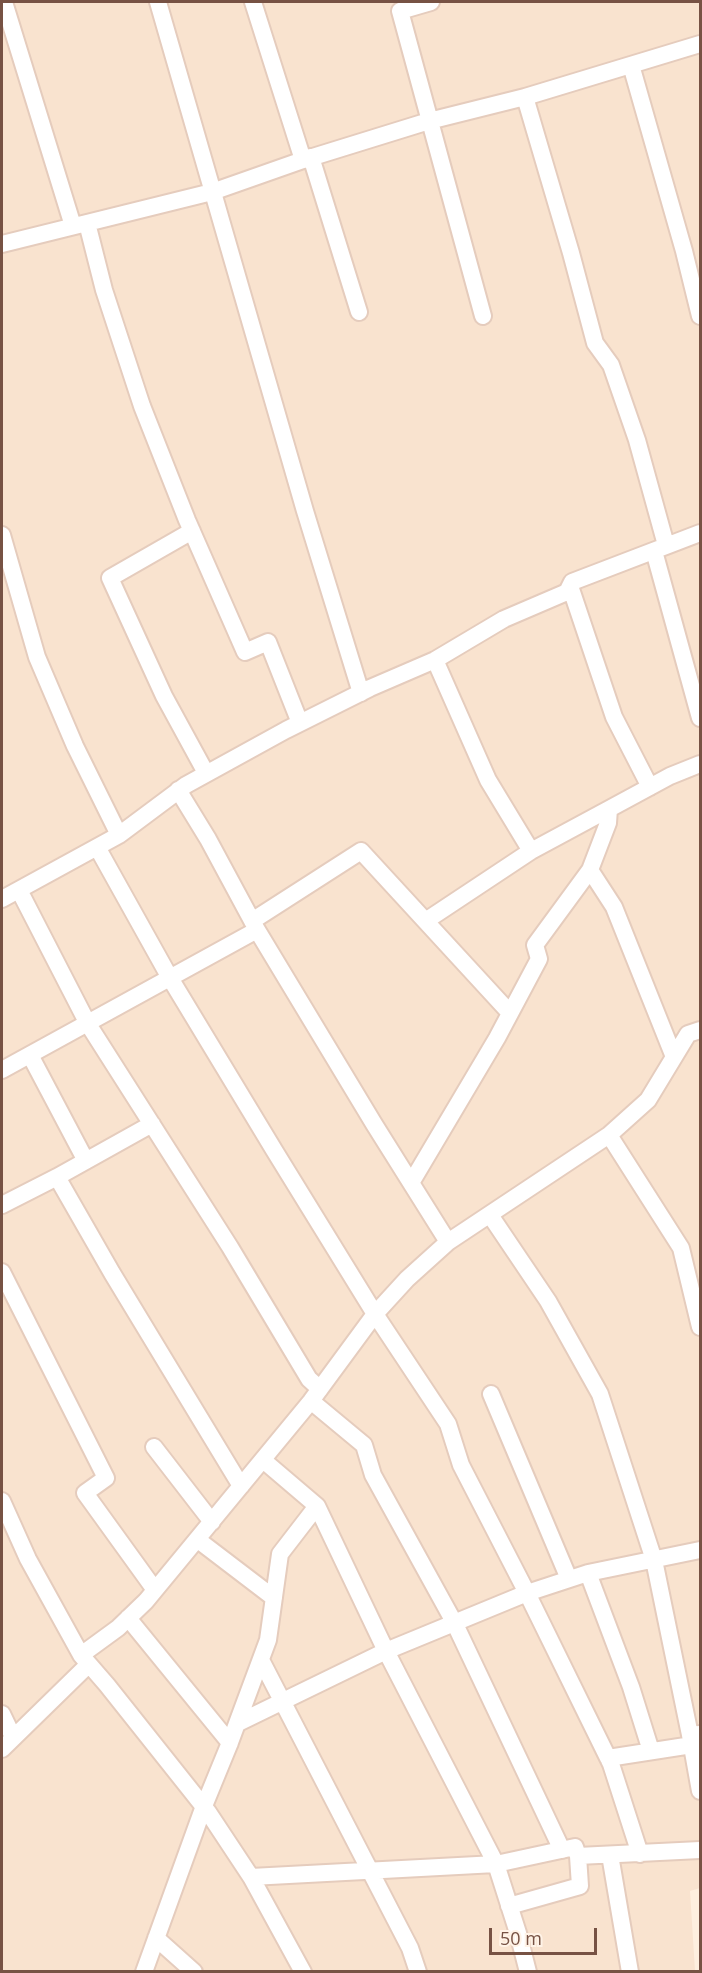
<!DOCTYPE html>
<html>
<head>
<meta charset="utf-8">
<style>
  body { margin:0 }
  #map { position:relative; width:702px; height:1973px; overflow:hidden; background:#feefdf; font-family:"Open Sans",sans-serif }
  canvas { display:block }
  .frame { position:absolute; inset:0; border:3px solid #775244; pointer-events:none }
  .scale { position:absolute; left:489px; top:1928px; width:108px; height:27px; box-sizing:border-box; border:3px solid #775244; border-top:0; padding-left:8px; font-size:18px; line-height:21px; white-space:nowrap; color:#775244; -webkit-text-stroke:4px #fff3e7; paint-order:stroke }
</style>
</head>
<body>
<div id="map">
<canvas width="702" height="1973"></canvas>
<div class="frame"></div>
<div class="scale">50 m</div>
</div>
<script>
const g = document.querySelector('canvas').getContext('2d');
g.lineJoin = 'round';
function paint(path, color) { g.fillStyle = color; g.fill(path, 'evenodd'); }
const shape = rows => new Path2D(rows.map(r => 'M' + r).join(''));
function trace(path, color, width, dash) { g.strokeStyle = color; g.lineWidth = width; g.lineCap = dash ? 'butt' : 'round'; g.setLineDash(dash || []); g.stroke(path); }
const residential = shape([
  [2,2,700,2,700,1888,690,1891,695,1971,2,1972]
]);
const minor = shape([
  [4,2,73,226],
  [158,2,305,511,361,693],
  [253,2,303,160],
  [431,2,400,11,483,316],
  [631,65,684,251,700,316],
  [525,97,700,44],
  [311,157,359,312],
  [87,223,104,290,142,406,187,520,245,652,268,642,300,723],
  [2,244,212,192,303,160,429,121,525,97,571,253,595,343,611,365,637,440,666,545],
  [192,531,110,578,164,696,206,773],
  [2,535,37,657,75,746,119,835],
  [654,551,700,718],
  [570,586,614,717,650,787],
  [435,660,488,780,531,851],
  [178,790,208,839,257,930,374,1124,448,1242],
  [97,847,170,978,274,1150,375,1314,448,1424,461,1465,527,1593,611,1764,640,1854],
  [590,870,614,907,674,1057],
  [19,890,88,1024,230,1247,309,1379,320,1389],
  [2,899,119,835,186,785,286,730,370,688,435,660,504,619,567,592,572,582,700,533],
  [427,920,531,851,609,809],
  [252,921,361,851,510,1013],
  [30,1055,86,1161],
  [2,1070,257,930],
  [609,1135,681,1248,700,1327],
  [57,1177,112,1273,241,1486],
  [411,1183,497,1038,539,959,535,945,590,870,608,823,609,809,670,776,700,764],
  [2,1205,57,1177,152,1124],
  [490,1215,548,1301,600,1394,654,1560,690,1735,700,1734],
  [2,1272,106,1478,85,1493,155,1590],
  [491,1394,569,1579],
  [311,1401,364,1445,373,1475,454,1622,562,1850],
  [154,1447,212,1522],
  [263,1460,317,1506,386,1651,496,1864,518,1933,528,1972],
  [2,1501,28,1559,81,1655,107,1685,208,1812,251,1877,303,1972],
  [198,1540,274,1598],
  [588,1573,631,1687,651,1751],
  [128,1618,230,1743],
  [81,1655,118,1628,146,1601,311,1401,375,1314,407,1279,448,1242,609,1135,648,1100,688,1034,700,1030],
  [261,1660,410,1948,418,1972],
  [2,1714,13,1737],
  [238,1723,386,1651,527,1593,588,1573,700,1550],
  [690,1735,700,1791],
  [2,1749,88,1665],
  [608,1758,692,1745],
  [610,1855,630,1972],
  [251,1877,496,1864,575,1847,578,1856,700,1850],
  [509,1906,580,1886,578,1856],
  [156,1938,194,1972],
  [144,1972,204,1806,229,1745,268,1640,280,1554,317,1506]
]);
paint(residential, '#f9e3cf');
trace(minor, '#e5ccbd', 20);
trace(minor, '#fff', 16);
</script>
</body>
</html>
